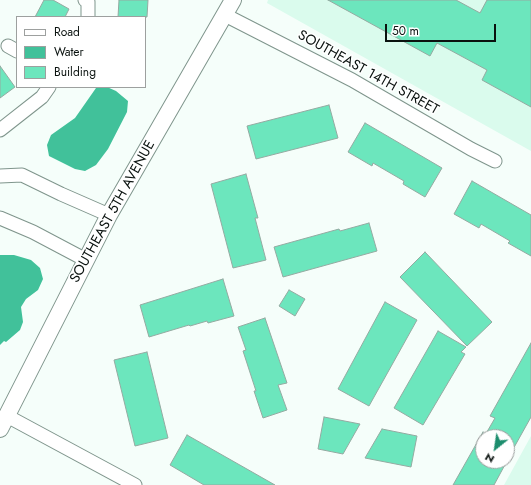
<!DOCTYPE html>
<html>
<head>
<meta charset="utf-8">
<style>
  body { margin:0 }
  #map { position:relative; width:531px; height:485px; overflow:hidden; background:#f5fefa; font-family:Jost,sans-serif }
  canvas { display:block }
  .legend { position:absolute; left:16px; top:16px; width:130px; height:72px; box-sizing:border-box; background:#fff; border:1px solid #9da09f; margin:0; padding:5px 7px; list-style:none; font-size:12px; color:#0a120f }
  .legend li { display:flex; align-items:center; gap:8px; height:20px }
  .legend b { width:20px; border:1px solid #9da09f }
  .north { position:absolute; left:475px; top:429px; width:40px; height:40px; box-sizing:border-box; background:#fff; border:1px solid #9da09f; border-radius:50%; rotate:210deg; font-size:11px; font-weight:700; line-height:16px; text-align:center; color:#0a120f }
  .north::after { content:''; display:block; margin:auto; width:14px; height:18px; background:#1c8d6d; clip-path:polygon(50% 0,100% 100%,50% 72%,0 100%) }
  .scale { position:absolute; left:385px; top:24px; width:111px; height:18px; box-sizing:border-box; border:2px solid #0a120f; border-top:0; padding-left:5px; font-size:12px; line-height:14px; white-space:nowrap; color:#0a120f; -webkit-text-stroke:3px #fff; paint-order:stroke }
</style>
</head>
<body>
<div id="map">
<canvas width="531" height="485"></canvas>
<ul class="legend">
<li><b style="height:5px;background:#fff"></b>Road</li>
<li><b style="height:11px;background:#41c19a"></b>Water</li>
<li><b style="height:11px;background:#6ce6bd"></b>Building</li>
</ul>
<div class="north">N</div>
<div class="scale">50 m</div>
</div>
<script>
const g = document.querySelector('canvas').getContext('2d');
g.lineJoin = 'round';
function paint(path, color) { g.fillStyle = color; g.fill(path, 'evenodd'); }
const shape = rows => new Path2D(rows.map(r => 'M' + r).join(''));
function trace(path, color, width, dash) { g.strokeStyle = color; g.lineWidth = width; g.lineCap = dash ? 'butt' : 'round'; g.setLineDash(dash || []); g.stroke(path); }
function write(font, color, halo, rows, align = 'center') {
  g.font = font + ' Jost,sans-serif'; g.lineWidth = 3; g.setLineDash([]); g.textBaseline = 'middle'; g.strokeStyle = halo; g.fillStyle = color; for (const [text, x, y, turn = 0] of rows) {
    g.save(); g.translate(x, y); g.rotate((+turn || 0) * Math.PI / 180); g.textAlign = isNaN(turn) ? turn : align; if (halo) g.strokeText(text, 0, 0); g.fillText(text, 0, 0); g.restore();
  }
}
const built = shape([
  [268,0,531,0,531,151,267,3],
  [531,436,531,485,504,485]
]);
const water = shape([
  [99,87,107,87,116,91,128,101,127,112,108,149,96,165,85,171,75,169,49,156,47,145,51,135,75,118,96,88],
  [0,255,14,255,31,260,40,268,43,279,38,290,26,299,21,307,23,322,20,330,6,342,4,341,0,345]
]);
const building = shape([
  [44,0,53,0,69,9,65,17,35,17,44,0],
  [119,0,148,0,147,17,118,17,119,0],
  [328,0,456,0,480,13,487,0,531,0,531,107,482,80,487,70,437,43,430,56,328,0],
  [0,66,15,87,0,98,0,66],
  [329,105,338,138,256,159,247,126,329,105],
  [365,123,442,168,425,197,403,184,404,181,373,163,372,166,348,152,365,123],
  [246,174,258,218,255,218,266,260,233,268,211,184,246,174],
  [472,181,531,215,531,256,508,243,510,241,481,224,479,228,454,214,472,181],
  [369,223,377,251,283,277,274,247,339,229,340,231,369,223],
  [425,252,492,322,467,346,400,277,425,252],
  [223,279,234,316,208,323,207,321,190,326,189,325,149,337,140,305,223,279],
  [289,290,305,299,295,316,279,306,289,290],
  [385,302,417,320,369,406,338,389,385,302],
  [265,318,287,383,278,385,287,410,263,418,254,391,256,391,243,351,246,350,238,327,265,318],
  [438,331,466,347,461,352,465,354,423,425,394,408,438,331],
  [531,343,531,417,507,460,507,437,484,437,495,418,490,416,531,343],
  [147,352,168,438,135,446,114,360,147,352],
  [324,417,360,424,343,454,318,449,324,417],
  [382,429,417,436,411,467,365,458,382,429],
  [483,432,483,461,507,461,494,485,453,485,483,432],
  [187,435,275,485,204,485,170,465,187,435]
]);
const minor = shape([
  [85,0,88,2,88,17],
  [225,15,352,80,471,149,495,161],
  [8,46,17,51],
  [0,130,42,97,49,87],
  [0,176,22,175,61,194,109,215],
  [0,218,33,232,86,260],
  [7,416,135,485]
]);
const tertiary = shape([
  [0,429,109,215,233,0]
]);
const streetNames = [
  ["SOUTHEAST 14TH STREET",368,73,29],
  ["SOUTHEAST 5TH AVENUE",113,212,-61]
];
paint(built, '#dafbed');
paint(water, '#41c19a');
paint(building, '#6ce6bd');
trace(building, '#94aaa1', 1);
trace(minor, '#7f958c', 15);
trace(tertiary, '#7f958c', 18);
trace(minor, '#fff', 13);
trace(tertiary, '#fff', 16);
write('14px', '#0a120f', '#fff', streetNames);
</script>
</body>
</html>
